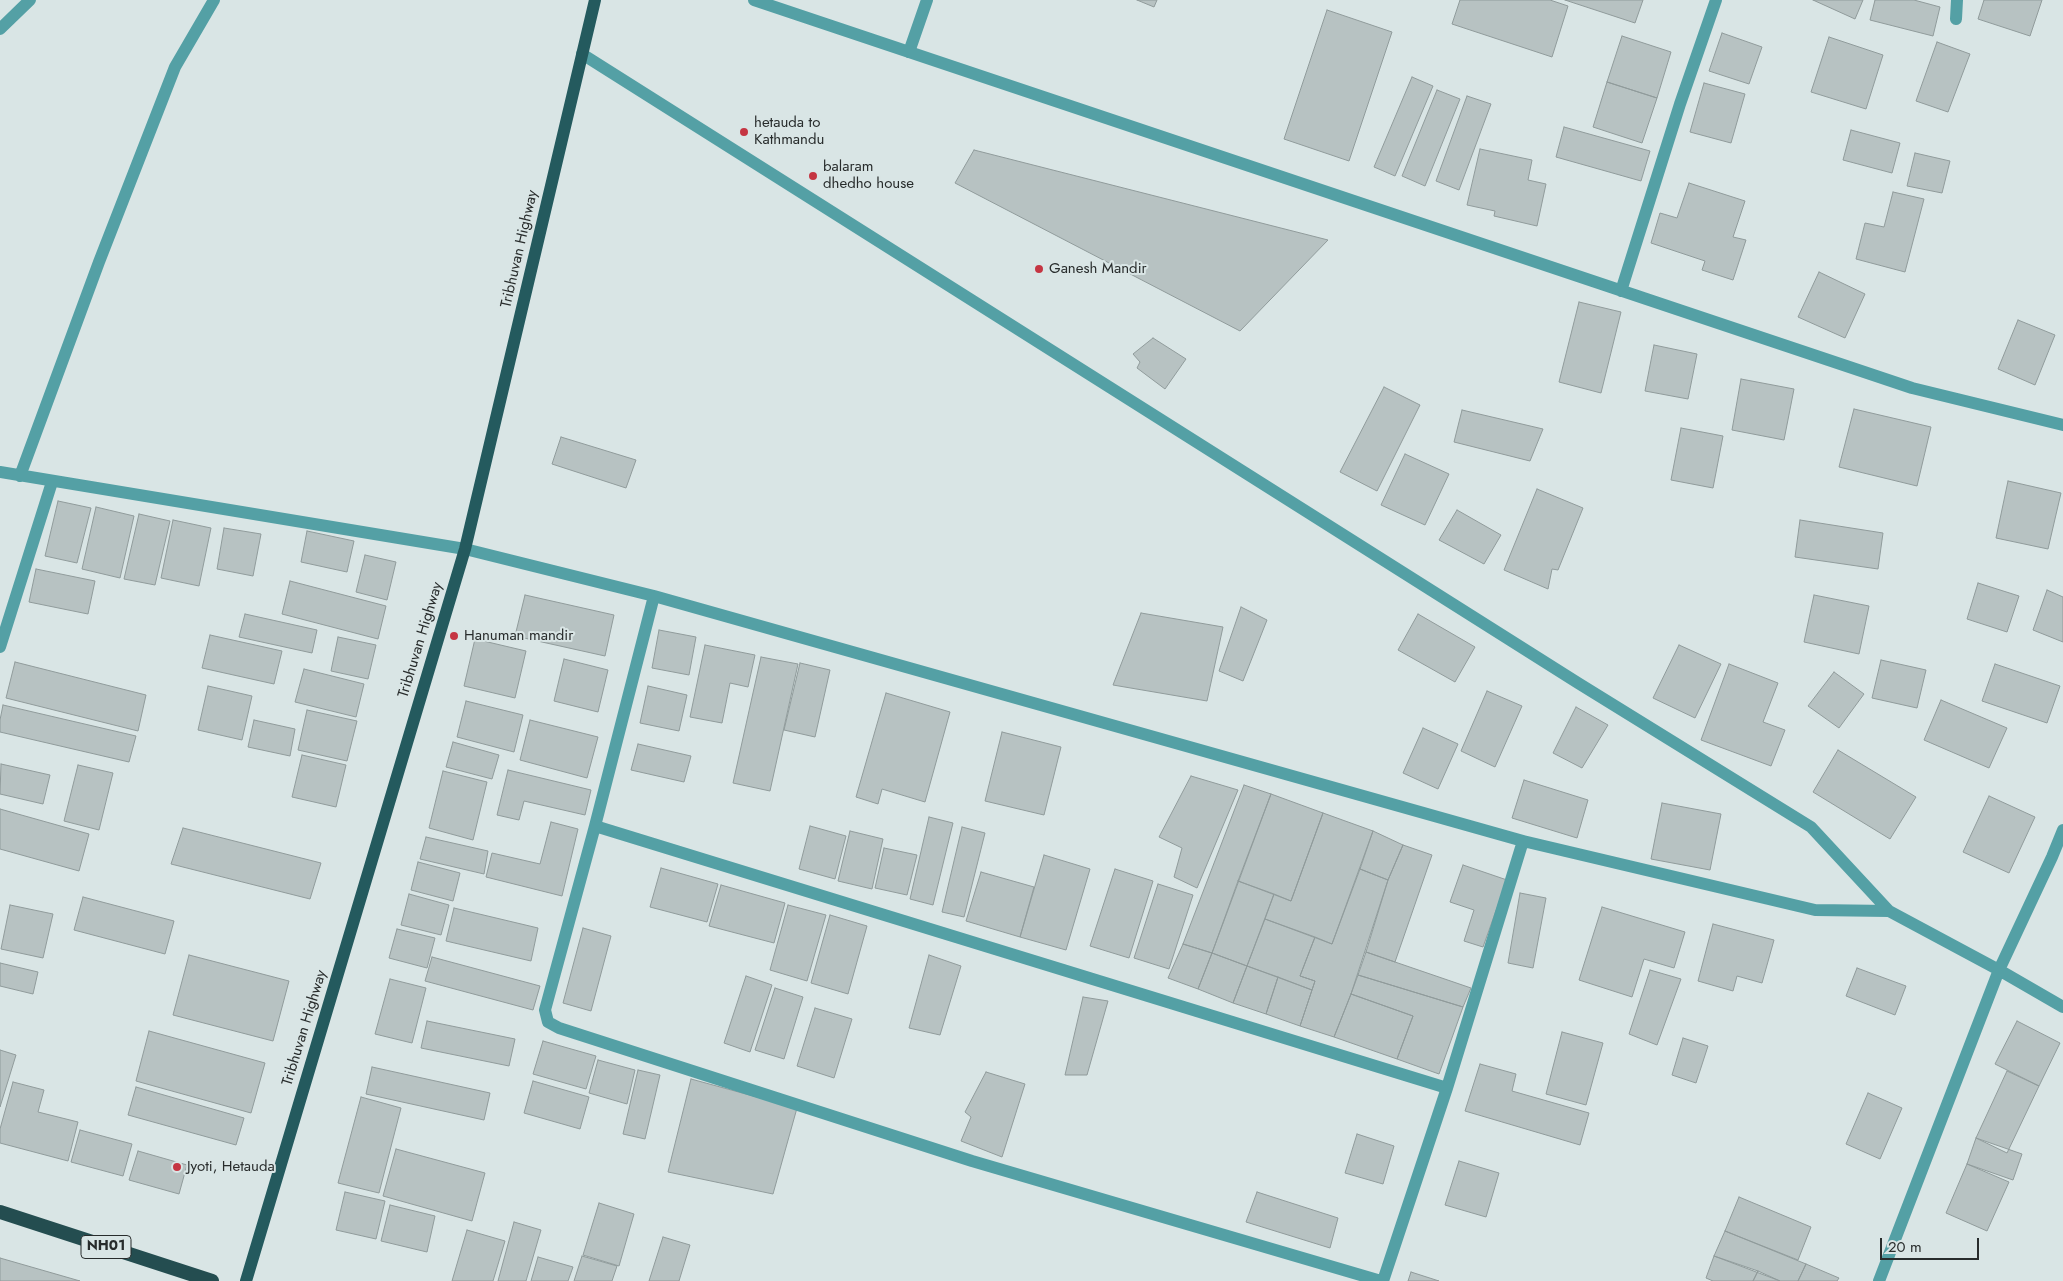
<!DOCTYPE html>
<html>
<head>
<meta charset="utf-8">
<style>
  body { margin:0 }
  #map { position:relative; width:2063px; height:1281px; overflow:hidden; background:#d9e5e5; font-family:Jost,sans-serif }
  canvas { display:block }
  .scale { position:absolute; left:1880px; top:1238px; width:99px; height:22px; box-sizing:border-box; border:2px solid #282c2c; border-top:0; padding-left:6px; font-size:15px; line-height:18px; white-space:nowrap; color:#282c2c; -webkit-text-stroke:4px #d9e5e5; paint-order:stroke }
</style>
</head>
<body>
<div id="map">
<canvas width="2063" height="1281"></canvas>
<div class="scale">20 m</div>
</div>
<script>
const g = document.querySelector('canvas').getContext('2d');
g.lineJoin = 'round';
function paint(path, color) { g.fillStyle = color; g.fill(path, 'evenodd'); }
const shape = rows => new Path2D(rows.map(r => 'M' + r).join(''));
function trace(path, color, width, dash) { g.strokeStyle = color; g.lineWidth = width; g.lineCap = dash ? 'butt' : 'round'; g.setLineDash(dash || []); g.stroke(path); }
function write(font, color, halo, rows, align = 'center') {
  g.font = font + ' Jost,sans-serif'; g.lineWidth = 4; g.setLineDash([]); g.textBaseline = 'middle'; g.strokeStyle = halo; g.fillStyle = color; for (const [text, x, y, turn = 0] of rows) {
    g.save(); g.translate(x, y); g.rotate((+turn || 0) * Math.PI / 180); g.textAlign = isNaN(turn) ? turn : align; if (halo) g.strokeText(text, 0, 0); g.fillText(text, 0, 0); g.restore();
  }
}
const building = shape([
  [1137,0,1157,0,1154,7,1137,0],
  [1460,0,1550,0,1568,6,1552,57,1452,24,1460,0],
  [1565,0,1643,0,1635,23,1565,0],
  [1813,0,1863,0,1855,19,1813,0],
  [1875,0,1914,0,1940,7,1933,36,1870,20,1875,0],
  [1984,0,2042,0,2030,36,1978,19,1984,0],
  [1327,10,1392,32,1349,161,1284,139,1327,10],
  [1722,33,1762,47,1749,84,1709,71,1722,33],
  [1622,36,1671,52,1657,98,1607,82,1622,36],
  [1829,37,1883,55,1866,109,1811,92,1829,37],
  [1937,42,1970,54,1948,112,1916,101,1937,42],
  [1412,77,1433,86,1395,176,1374,167,1412,77],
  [1607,82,1657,98,1642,143,1593,127,1607,82],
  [1704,83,1745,94,1731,143,1690,132,1704,83],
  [1437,90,1460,99,1425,186,1402,176,1437,90],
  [1467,96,1491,104,1459,190,1436,181,1467,96],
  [1564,127,1650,151,1641,181,1556,157,1564,127],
  [1851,130,1900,143,1892,173,1843,160,1851,130],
  [1480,149,1532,160,1528,180,1546,184,1537,226,1494,216,1495,211,1467,205,1480,149],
  [974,150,1328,240,1240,331,955,183,974,150],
  [1915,153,1950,161,1942,193,1907,186,1915,153],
  [1689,183,1745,201,1733,237,1746,240,1733,280,1702,270,1705,261,1651,243,1660,213,1677,218,1689,183],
  [1893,192,1924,199,1905,272,1856,259,1865,223,1884,227,1893,192],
  [1819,272,1865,294,1845,338,1798,317,1819,272],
  [1579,302,1621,312,1601,393,1559,382,1579,302],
  [2018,320,2055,335,2035,385,1998,369,2018,320],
  [1153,338,1186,359,1165,389,1137,368,1140,362,1133,354,1153,338],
  [1654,345,1697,354,1688,399,1645,391,1654,345],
  [1741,379,1794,389,1784,440,1732,430,1741,379],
  [1384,387,1420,405,1377,491,1340,472,1384,387],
  [1854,409,1931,427,1917,486,1839,467,1854,409],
  [1462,410,1543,429,1530,461,1454,442,1462,410],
  [1681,428,1723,436,1713,488,1671,480,1681,428],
  [561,437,636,460,626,488,552,464,561,437],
  [1405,454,1449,474,1425,525,1381,505,1405,454],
  [2008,481,2061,493,2048,549,1996,538,2008,481],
  [1537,489,1583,508,1558,570,1552,569,1548,589,1504,570,1537,489],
  [58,501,91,508,77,563,45,556,58,501],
  [96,507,134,516,120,578,82,569,96,507],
  [1457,510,1501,535,1484,564,1439,540,1457,510],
  [139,514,170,521,155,585,124,579,139,514],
  [173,520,211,528,199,586,161,578,173,520],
  [1800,520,1883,533,1878,569,1795,557,1800,520],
  [224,528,261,534,253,576,217,569,224,528],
  [307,531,354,541,347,572,301,562,307,531],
  [365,555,396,562,387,600,356,592,365,555],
  [36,569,95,581,88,614,29,602,36,569],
  [290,581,386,606,378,639,282,614,290,581],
  [1978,583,2019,596,2007,632,1967,619,1978,583],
  [2047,590,2063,597,2063,642,2033,630,2047,590],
  [525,595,614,615,605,656,515,636,525,595],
  [1814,595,1869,606,1859,654,1804,642,1814,595],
  [1241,607,1267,620,1243,681,1219,671,1241,607],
  [1141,613,1223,627,1207,701,1113,685,1141,613],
  [245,614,317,630,312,653,239,637,245,614],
  [1418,614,1475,647,1455,682,1398,650,1418,614],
  [659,630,696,637,689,675,652,668,659,630],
  [210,635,282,651,274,684,202,668,210,635],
  [338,637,376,645,368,679,331,671,338,637],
  [475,639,526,651,515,698,464,686,475,639],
  [705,645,755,655,748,687,730,683,722,723,690,717,705,645],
  [1679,645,1721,664,1695,718,1653,698,1679,645],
  [761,657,798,664,770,791,733,783,761,657],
  [564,659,608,670,598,712,554,701,564,659],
  [1881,660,1926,670,1917,708,1872,698,1881,660],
  [15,662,146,695,138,731,6,698,15,662],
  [800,663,830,670,815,737,784,730,800,663],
  [1729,664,1778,683,1763,722,1785,730,1771,766,1701,740,1729,664],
  [1995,664,2060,686,2047,723,1982,701,1995,664],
  [304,669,364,684,356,717,295,702,304,669],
  [1834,672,1864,694,1839,728,1808,706,1834,672],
  [208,686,252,696,242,740,198,730,208,686],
  [648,686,687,695,679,731,640,723,648,686],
  [1487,691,1522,706,1495,767,1461,751,1487,691],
  [886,693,950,712,925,802,882,789,878,804,856,797,886,693],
  [1941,700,2007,728,1989,768,1924,740,1941,700],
  [466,701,523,715,514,752,457,737,466,701],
  [3,705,136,736,129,762,0,732,0,720,3,705],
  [1576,707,1608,725,1582,768,1553,753,1576,707],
  [307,710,357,721,347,761,298,750,307,710],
  [254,720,295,729,290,756,248,747,254,720],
  [530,720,598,737,587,778,520,760,530,720],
  [1423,728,1458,744,1438,789,1403,773,1423,728],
  [1002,732,1061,747,1044,815,985,801,1002,732],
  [453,742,499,755,492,779,446,767,453,742],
  [638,744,691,756,684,782,631,770,638,744],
  [1838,750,1916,797,1890,839,1813,792,1838,750],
  [302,755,346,765,336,807,292,797,302,755],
  [1,764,50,775,43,804,0,794,1,764],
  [78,765,113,773,99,830,64,821,78,765],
  [508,770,591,790,585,815,524,801,519,820,497,815,508,770],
  [443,771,487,782,473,840,429,828,443,771],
  [1191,776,1238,790,1197,888,1174,877,1182,848,1159,837,1191,776],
  [1524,780,1588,800,1577,838,1512,818,1524,780],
  [1244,785,1271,794,1212,953,1183,944,1244,785],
  [1271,794,1323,813,1291,901,1238,881,1271,794],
  [1989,796,2035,817,2009,873,1963,852,1989,796],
  [1662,803,1721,814,1710,870,1651,859,1662,803],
  [0,809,89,834,79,871,0,849,0,809],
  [1323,813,1373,831,1332,944,1265,919,1274,894,1291,901,1323,813],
  [929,817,953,823,933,905,910,899,929,817],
  [551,822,578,829,562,896,486,877,492,853,540,864,551,822],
  [810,826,846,836,835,879,799,869,810,826],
  [962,827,985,833,964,917,942,912,962,827],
  [183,828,321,863,310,899,171,864,183,828],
  [850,831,883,839,872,889,838,881,850,831],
  [1373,831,1403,845,1388,880,1360,869,1373,831],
  [426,837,488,851,484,874,420,859,426,837],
  [1403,845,1432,855,1395,962,1366,952,1388,880,1403,845],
  [884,848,917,855,907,895,875,888,884,848],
  [1044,855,1090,869,1066,950,1020,937,1044,855],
  [418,862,460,873,453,901,411,890,418,862],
  [1463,865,1507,880,1483,947,1464,941,1474,910,1450,902,1463,865],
  [661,868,718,884,707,922,650,907,661,868],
  [1115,869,1153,881,1129,958,1090,946,1115,869],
  [1360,869,1388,880,1351,994,1334,1037,1300,1026,1315,981,1300,976,1315,937,1332,944,1360,869],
  [981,872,1034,887,1020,937,966,921,981,872],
  [1238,881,1274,894,1247,966,1212,953,1238,881],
  [1158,884,1193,895,1169,969,1134,958,1158,884],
  [721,885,785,903,774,943,709,926,721,885],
  [1520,893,1546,898,1533,968,1508,963,1520,893],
  [409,894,449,905,441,935,401,925,409,894],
  [83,897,174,921,165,954,74,930,83,897],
  [10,905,53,914,43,958,1,949,10,905],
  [788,905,826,915,807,981,770,970,788,905],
  [1602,907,1685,932,1674,968,1644,959,1632,997,1579,980,1602,907],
  [454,908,538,928,531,961,446,941,454,908],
  [830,915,867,926,848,994,811,983,830,915],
  [1265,919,1315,937,1300,976,1315,981,1312,990,1247,966,1265,919],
  [1713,924,1774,940,1762,983,1737,976,1733,991,1698,981,1713,924],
  [583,928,611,936,591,1011,563,1003,583,928],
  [397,929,435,938,427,968,389,958,397,929],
  [1183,944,1212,953,1198,989,1168,978,1183,944],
  [1366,952,1395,962,1471,988,1463,1007,1358,975,1366,952],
  [1212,953,1247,966,1233,1003,1198,989,1212,953],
  [189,955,289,981,273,1041,173,1015,189,955],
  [929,955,961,966,940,1035,909,1028,929,955],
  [432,957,540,986,533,1010,425,981,432,957],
  [0,963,38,972,33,994,0,986,0,963],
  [1247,966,1278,977,1266,1014,1233,1003,1247,966],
  [1857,968,1906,986,1895,1015,1846,996,1857,968],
  [1650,970,1681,979,1657,1045,1629,1034,1650,970],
  [1358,975,1463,1007,1439,1074,1397,1059,1413,1016,1351,994,1358,975],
  [746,976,772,985,750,1052,724,1043,746,976],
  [1278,977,1312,990,1300,1026,1266,1014,1278,977],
  [390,979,426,988,412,1043,375,1034,390,979],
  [775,988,803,997,784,1059,755,1050,775,988],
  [1351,994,1413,1016,1397,1059,1334,1037,1351,994],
  [1083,997,1108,1001,1087,1075,1065,1075,1083,997],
  [815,1008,852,1019,834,1078,797,1066,815,1008],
  [427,1021,515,1039,509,1066,421,1048,427,1021],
  [2017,1021,2060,1043,2039,1086,1995,1064,2017,1021],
  [149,1031,265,1063,251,1113,136,1081,149,1031],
  [1562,1032,1603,1043,1586,1105,1546,1094,1562,1032],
  [1683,1038,1708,1046,1696,1083,1672,1075,1683,1038],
  [543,1041,596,1056,586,1089,533,1074,543,1041],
  [0,1050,16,1055,0,1107,0,1050],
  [598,1060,635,1070,627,1104,589,1093,598,1060],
  [1480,1064,1516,1074,1512,1091,1589,1113,1580,1145,1465,1111,1480,1064],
  [372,1067,490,1093,484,1120,366,1094,372,1067],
  [638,1070,660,1075,645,1139,623,1134,638,1070],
  [2007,1071,2039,1086,2007,1153,1976,1138,2007,1071],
  [986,1072,1025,1084,1002,1157,961,1141,971,1117,965,1112,986,1072],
  [691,1079,797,1108,773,1194,668,1172,691,1079],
  [533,1081,589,1097,580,1129,524,1113,533,1081],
  [13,1082,44,1090,38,1112,78,1122,68,1161,0,1143,0,1129,13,1082],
  [136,1087,244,1118,236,1145,128,1115,136,1087],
  [1868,1093,1902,1108,1880,1159,1846,1144,1868,1093],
  [361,1097,401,1108,379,1193,338,1183,361,1097],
  [80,1130,132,1144,123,1176,71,1162,80,1130],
  [1357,1134,1394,1146,1383,1184,1345,1173,1357,1134],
  [1976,1138,2022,1154,2013,1180,1967,1164,1976,1138],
  [396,1149,485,1173,472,1221,383,1196,396,1149],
  [138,1151,187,1165,179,1194,129,1180,138,1151],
  [1459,1161,1499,1173,1486,1217,1445,1205,1459,1161],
  [1967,1164,2009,1182,1987,1231,1946,1213,1967,1164],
  [345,1192,385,1201,376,1239,336,1230,345,1192],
  [1257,1192,1338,1218,1330,1248,1246,1222,1257,1192],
  [1739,1197,1811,1227,1798,1260,1725,1231,1739,1197],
  [599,1203,634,1214,619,1266,583,1255,599,1203],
  [390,1205,435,1216,427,1252,381,1241,390,1205],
  [514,1222,541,1230,526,1281,498,1281,514,1222],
  [467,1230,505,1241,493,1281,452,1281,467,1230],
  [1725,1231,1806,1264,1798,1281,1780,1281,1714,1256,1725,1231],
  [663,1237,690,1245,679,1281,649,1281,663,1237],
  [582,1256,617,1266,612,1281,574,1281,582,1256],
  [1714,1256,1758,1271,1753,1281,1713,1281,1706,1278,1714,1256],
  [538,1257,573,1267,568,1281,531,1281,538,1257],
  [0,1258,80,1281,0,1281,0,1258],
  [1806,1264,1839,1278,1837,1281,1798,1281,1806,1264],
  [1758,1271,1780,1281,1753,1281,1758,1271],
  [1411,1272,1439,1281,1408,1281,1411,1272]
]);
const service = shape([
  [909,52,927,0]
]);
const minor = shape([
  [754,0,1912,388,2063,425],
  [1956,19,1957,0],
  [0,29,30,0],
  [582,54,1578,683,1811,827,1889,911],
  [1621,291,1680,104,1716,0],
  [0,472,465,549,654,596,1523,841,1815,910,1889,911,1999,970,2063,1007],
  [20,476,99,262,175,67,214,0],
  [654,596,595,826,545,1010,548,1022,559,1028,972,1161,1381,1281],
  [0,647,52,482],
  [595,826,1447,1088],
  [1383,1281,1447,1088,1523,841],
  [1879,1281,1999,970,2052,857,2063,830]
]);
const primary = shape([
  [246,1281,465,549,595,0]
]);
const trunk = shape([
  [0,1212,212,1281]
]);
const markers = [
  [744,132,5,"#c53542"],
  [813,176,5,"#c53542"],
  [1039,269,5,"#c53542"],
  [454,636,5,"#c53542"],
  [177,1167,5,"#c53542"]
];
const shields = [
  [106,1247,50]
];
const shieldNames = [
  ["NH01",106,1247]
];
const poiNames = [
  ["hetauda to",754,123],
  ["Kathmandu",754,140],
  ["balaram",823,167],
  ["dhedho house",823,184],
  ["Ganesh Mandir",1049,269],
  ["Hanuman mandir",464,636],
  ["Jyoti, Hetauda",187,1167]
];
const streetNames = [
  ["Tribhuvan Highway",520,249,-77],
  ["Tribhuvan Highway",421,640,-73],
  ["Tribhuvan Highway",305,1028,-73]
];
paint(building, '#b7c2c2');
trace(building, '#909b9b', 1);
trace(service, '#54a0a5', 12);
trace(minor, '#54a0a5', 12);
trace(primary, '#245a5e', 12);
trace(trunk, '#244d50', 14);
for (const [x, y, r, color] of markers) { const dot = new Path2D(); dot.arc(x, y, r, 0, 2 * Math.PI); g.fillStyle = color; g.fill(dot); trace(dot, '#d9e5e5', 2); }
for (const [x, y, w] of shields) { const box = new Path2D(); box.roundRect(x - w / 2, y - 11.5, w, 23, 4); g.fillStyle = '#d9e5e5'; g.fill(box); trace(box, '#282c2c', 1); }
write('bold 14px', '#282c2c', null, shieldNames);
write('15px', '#282c2c', '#d9e5e5', poiNames, 'left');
write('15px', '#282c2c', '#d9e5e5', streetNames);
</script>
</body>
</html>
